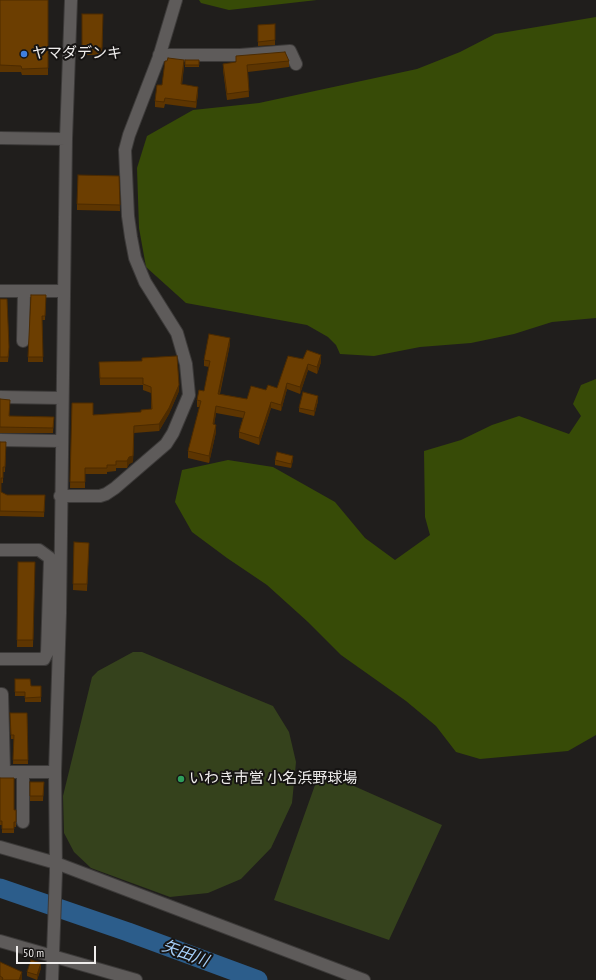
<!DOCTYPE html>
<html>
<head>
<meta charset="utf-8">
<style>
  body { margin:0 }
  #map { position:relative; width:596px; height:980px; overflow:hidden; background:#201e1c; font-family:"PT Sans Narrow",sans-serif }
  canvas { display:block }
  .scale { position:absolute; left:16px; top:946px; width:80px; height:18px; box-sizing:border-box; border:2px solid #efedec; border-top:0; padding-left:5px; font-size:12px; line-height:14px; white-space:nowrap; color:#efedec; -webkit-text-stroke:3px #161413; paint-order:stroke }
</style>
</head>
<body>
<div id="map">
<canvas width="596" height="980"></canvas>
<div class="scale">50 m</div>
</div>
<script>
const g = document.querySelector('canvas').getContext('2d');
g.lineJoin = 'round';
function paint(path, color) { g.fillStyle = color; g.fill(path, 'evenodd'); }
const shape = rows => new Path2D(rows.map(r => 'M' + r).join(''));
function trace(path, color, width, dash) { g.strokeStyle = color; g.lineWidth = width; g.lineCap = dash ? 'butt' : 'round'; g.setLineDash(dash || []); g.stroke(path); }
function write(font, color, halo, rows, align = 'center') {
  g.font = font + ' "PT Sans Narrow","Noto Sans JP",sans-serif'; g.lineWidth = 4; g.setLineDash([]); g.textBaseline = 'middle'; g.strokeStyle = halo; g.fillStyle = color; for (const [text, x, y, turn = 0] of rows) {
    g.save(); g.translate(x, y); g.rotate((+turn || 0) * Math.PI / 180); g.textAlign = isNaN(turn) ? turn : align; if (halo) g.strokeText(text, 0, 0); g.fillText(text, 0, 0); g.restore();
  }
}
const green = shape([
  [133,652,142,652,273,706,289,732,296,762,292,803,271,848,241,879,208,893,170,897,91,868,74,852,64,833,63,796,92,677,98,671],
  [320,771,442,825,389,940,274,900]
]);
const forest = shape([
  [199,0,317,0,229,10,201,3],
  [596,17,596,318,552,322,514,334,471,343,420,347,374,356,340,354,336,345,328,337,307,325,186,303,146,267,139,228,137,168,147,136,193,110,259,103,417,69,460,52,495,34],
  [596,379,596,735,568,751,480,759,456,752,436,726,406,701,341,655,308,622,267,585,227,558,192,532,175,502,182,470,228,460,273,467,335,502,365,538,395,560,430,535,425,517,424,451,461,440,492,425,519,416,569,434,581,416,573,404,581,385]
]);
const river = shape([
  [0,888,128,932,258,980]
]);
const minor = shape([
  [159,55,240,55,290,51,296,64],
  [0,138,66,139],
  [0,291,64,291],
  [23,341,24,291],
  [0,397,61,398],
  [0,440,61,441],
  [60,496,100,496,106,494,115,488,166,444,173,433,189,395,186,364,177,333,145,282,135,258,131,237,128,216,125,150,129,135,159,57,176,0],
  [0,550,39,550,50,558,47,653,44,659,0,659],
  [0,694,2,694,4,772],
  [0,772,55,772],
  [23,822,23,772],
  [0,847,56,863,364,980],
  [0,941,136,980],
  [52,980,56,872,55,772,60,613,66,139,71,0]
]);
const wall = shape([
  [0,0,48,0,48,75,22,75,21,72,0,72],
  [82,14,103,14,102,55,82,55],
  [275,24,275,45,258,46,258,25],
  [236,56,289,61,289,67,248,72,249,97,227,100,223,70,223,64,236,62],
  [185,60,199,60,199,67,185,67],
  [184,66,182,85,198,93,196,108,165,104,164,108,155,107,155,101,162,85],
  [119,176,120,211,77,210,77,204],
  [46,295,45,320,42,320,43,362,28,362,28,357],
  [0,299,9,351,8,362,0,362],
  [230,344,220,394,247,399,266,390,277,388,303,359,321,362,317,374,308,370,300,394,287,389,281,411,271,408,259,445,239,438,239,432,243,418,216,413,214,425,216,432,209,463,188,458,188,451,200,407,197,407,197,400,204,391,209,367,204,366,204,360],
  [99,362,179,391,169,414,159,431,134,433,133,462,129,464,127,468,116,468,116,471,107,472,107,474,85,474,85,488,70,488,72,403,93,415,141,412,151,409,151,393,143,390,143,385,100,385],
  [0,399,10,416,54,417,53,433,0,433],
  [318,401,314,416,299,412,299,408],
  [0,442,6,442,5,472,3,472,3,483,1,483,1,492,7,495,45,495,44,517,0,516],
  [275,460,293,460,291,468,275,465],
  [74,542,89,543,87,591,73,590],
  [18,562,35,562,33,647,17,647],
  [15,679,31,686,41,686,41,702,25,702,25,696,15,696],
  [10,713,27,713,28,764,13,764,14,739,11,739],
  [0,778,14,810,16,822,16,827,14,827,14,833,2,833,2,825,0,825],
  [30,782,44,782,43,801,30,801],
  [0,962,22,980,0,980],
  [41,968,37,980,27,976,27,972]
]);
const shadedWall = shape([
  [184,60,184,66,181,90,181,84],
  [198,87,198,93,196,108,196,102],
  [230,338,230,344,218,400,218,394],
  [321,355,321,362,317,374,317,367],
  [308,364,308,370,300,394,300,387],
  [287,383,287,389,281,411,281,405],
  [179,385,179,391,169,414,159,431,159,424],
  [318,396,318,401,314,416,314,411],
  [271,402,271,408,259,445,259,438],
  [216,406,216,413,213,431,213,424],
  [216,425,216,432,209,463,209,456],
  [134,426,133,462,129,464,127,468,127,461],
  [293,456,293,460,291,468,291,464],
  [41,963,41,968,37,980,37,975],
  [22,972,22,980,19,980]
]);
const building = shape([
  [0,0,48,0,48,68,22,69,21,66,0,65,0,0],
  [82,14,103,14,102,48,82,48,82,14],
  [275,24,275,40,258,42,258,25,275,24],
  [285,52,289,61,247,65,249,91,227,94,223,64,236,62,236,56,285,52],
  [168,58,184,60,181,84,198,87,196,102,165,98,164,102,155,101,157,85,162,85,165,61,167,61,168,58],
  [185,60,199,60,199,65,185,65,185,60],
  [78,175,119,176,120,205,77,204,78,175],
  [31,295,46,295,45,316,42,316,43,357,28,357,31,295],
  [0,299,7,299,9,347,8,357,0,357,0,299],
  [209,334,230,338,218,394,247,399,251,386,266,390,268,385,277,388,288,356,303,359,307,350,321,355,317,367,308,364,300,387,287,383,281,405,271,402,259,438,239,432,245,412,216,406,213,424,216,425,209,456,188,451,201,401,197,400,199,390,204,391,210,361,204,360,209,334],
  [177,356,179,385,169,408,159,424,134,426,133,456,129,457,127,461,116,461,116,465,107,465,107,468,85,468,85,482,70,482,72,403,93,403,93,415,141,412,141,410,152,409,151,387,143,384,143,378,100,378,99,362,142,361,142,358,177,356],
  [303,392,318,396,314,411,299,408,303,392],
  [0,399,10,400,9,416,54,417,53,428,0,427,0,399],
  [0,442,6,442,5,467,3,467,3,478,1,478,1,492,7,495,45,495,44,512,0,511,0,442],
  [277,452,293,456,291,464,275,460,277,452],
  [74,542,89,543,87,584,73,584,74,542],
  [18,562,35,562,33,640,17,640,18,562],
  [15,679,30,679,31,686,41,686,41,697,25,698,25,692,15,692,15,679],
  [10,713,27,713,28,760,13,760,14,735,11,735,10,713],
  [0,778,14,778,14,810,16,810,16,822,14,822,14,829,2,829,2,821,0,821,0,778],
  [30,782,44,782,43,796,30,796,30,782],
  [31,960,41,963,37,975,27,972,31,960],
  [0,962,22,972,19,980,2,980,3,978,0,976,0,962]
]);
const markers = [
  [24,54,4,"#3f7fe0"],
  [181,779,4,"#2e9e5b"]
];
const poiNames = [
  ["ヤマダデンキ",32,54],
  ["いわき市営 小名浜野球場",189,779]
];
const waterNames = [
  ["矢田川",185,954,20]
];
paint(green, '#35421c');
paint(forest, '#374b07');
trace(river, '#2c5d8b', 19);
trace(minor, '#3c3a39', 14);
trace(minor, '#5e5b5a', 12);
paint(wall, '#5d3501');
paint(shadedWall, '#4c2b01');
paint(building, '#6c3e01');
trace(building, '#4c2b01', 1);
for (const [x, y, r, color] of markers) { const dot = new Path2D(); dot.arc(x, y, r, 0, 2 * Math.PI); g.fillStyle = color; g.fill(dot); trace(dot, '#161413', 1.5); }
write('15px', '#efedec', '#161413', poiNames, 'left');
write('italic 16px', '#a5cef8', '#161413', waterNames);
</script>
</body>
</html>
